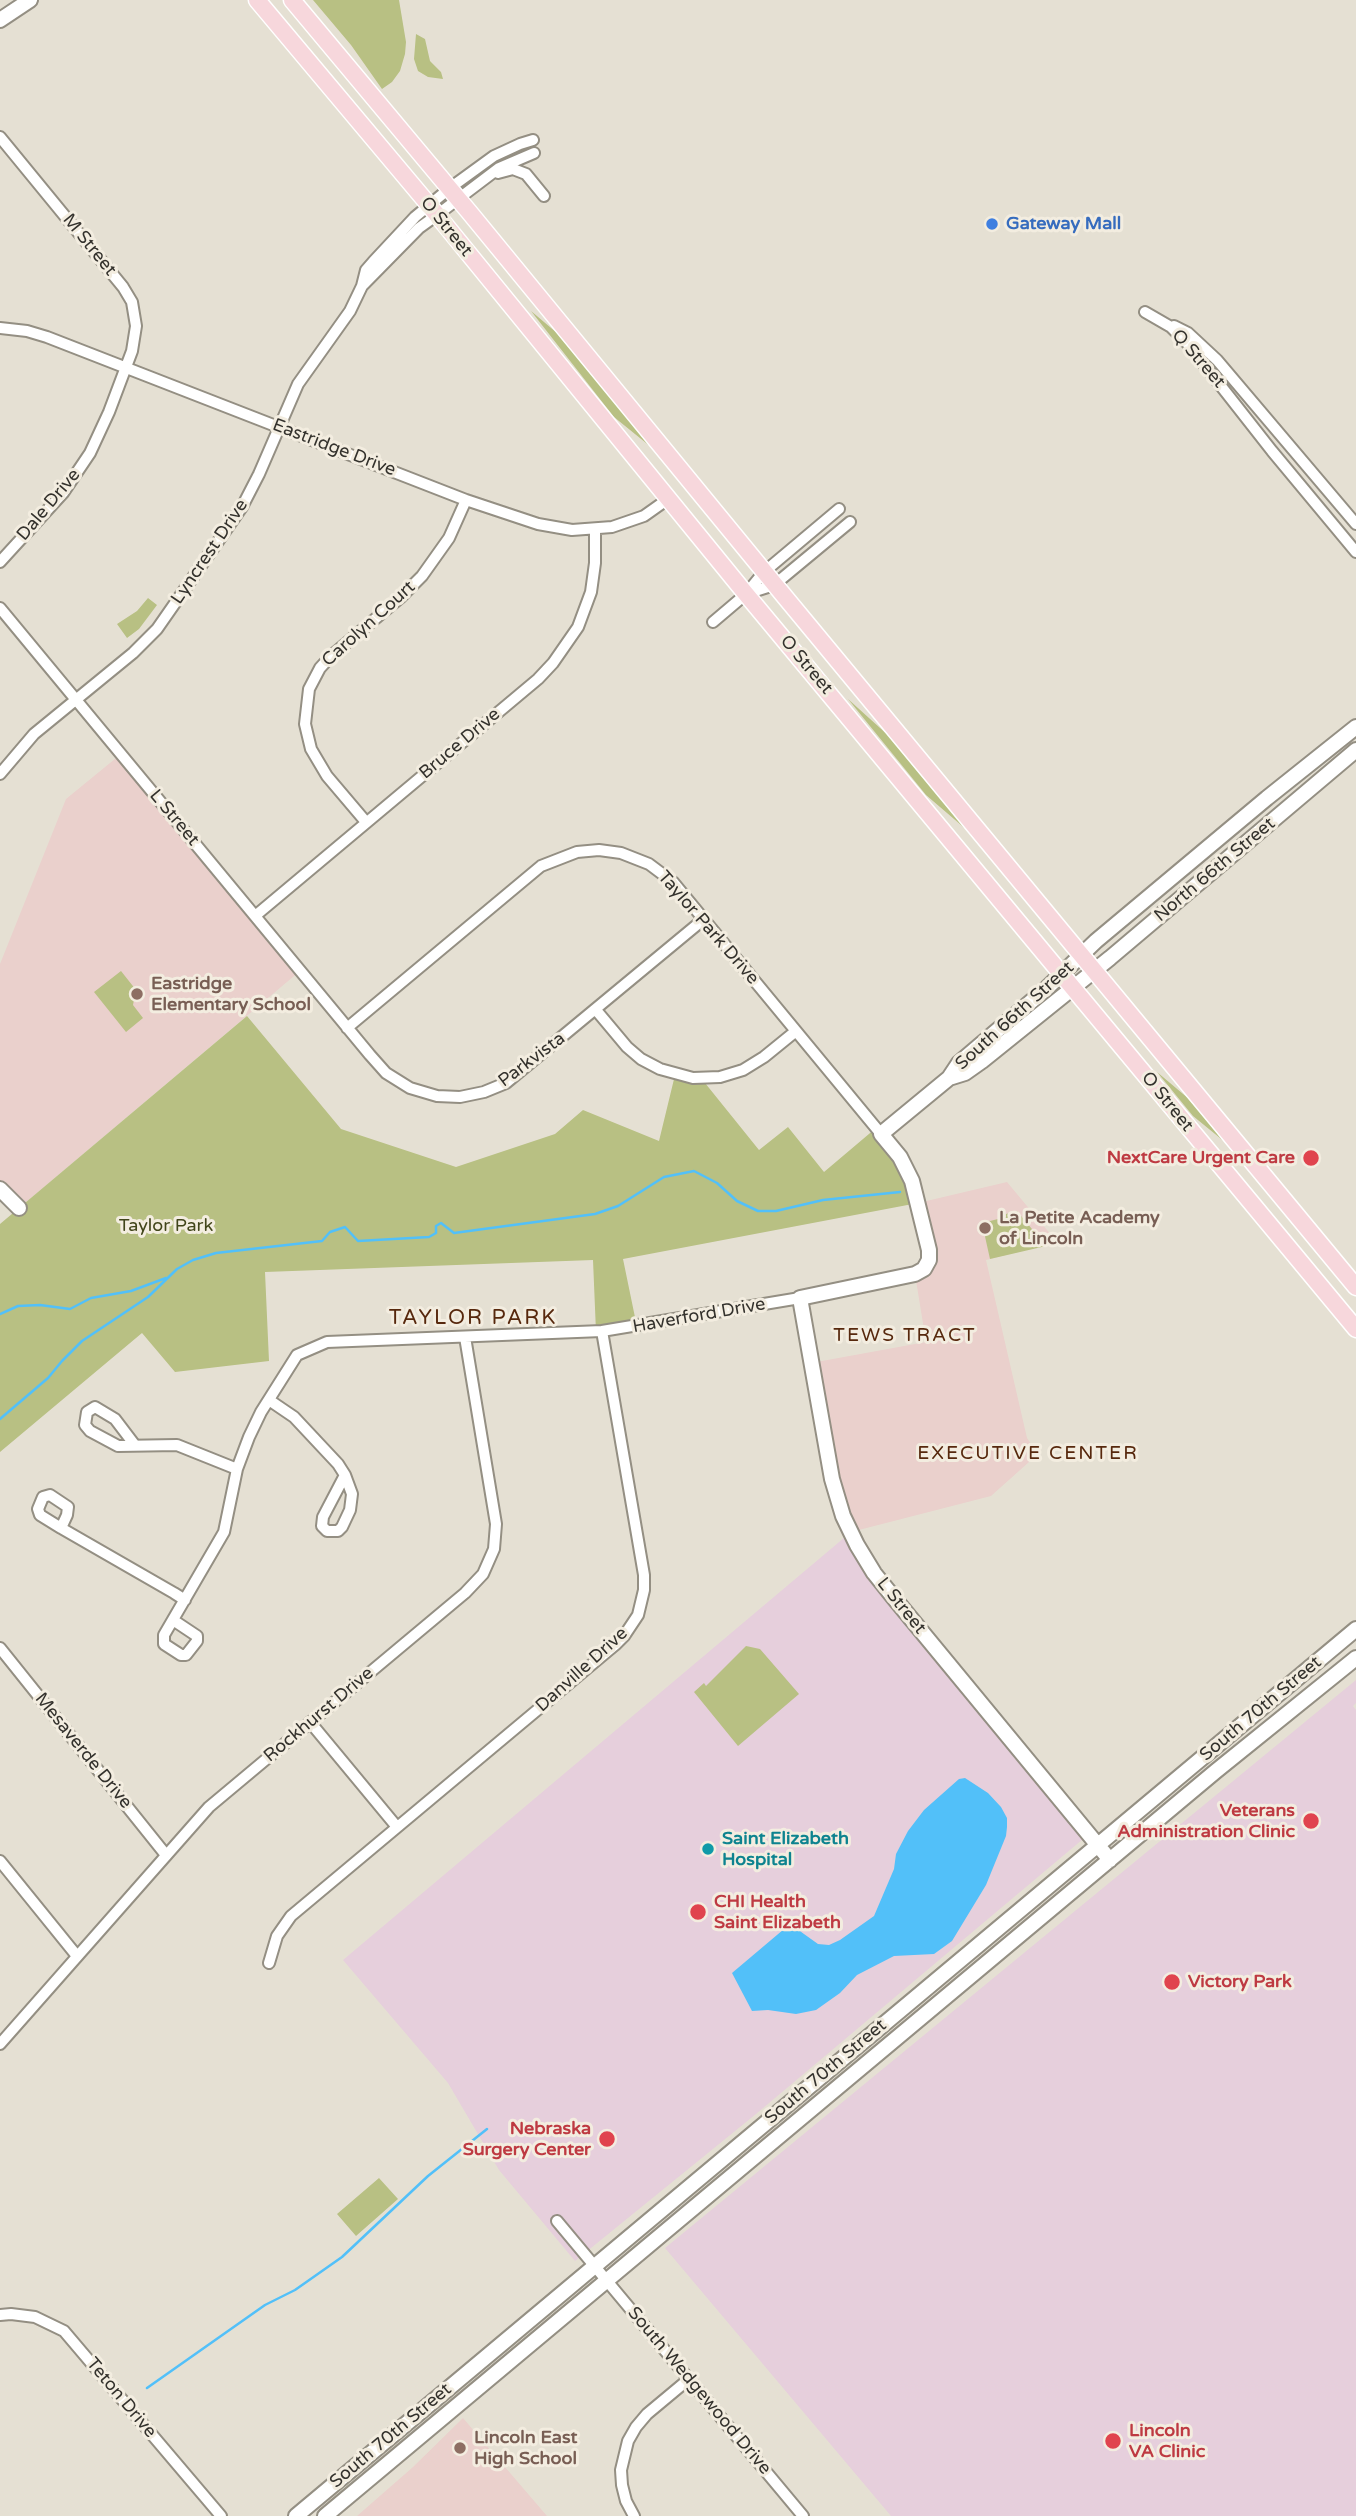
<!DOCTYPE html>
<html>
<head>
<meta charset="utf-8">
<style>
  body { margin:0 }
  canvas { display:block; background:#e5e0d3 }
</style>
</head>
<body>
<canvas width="1356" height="2516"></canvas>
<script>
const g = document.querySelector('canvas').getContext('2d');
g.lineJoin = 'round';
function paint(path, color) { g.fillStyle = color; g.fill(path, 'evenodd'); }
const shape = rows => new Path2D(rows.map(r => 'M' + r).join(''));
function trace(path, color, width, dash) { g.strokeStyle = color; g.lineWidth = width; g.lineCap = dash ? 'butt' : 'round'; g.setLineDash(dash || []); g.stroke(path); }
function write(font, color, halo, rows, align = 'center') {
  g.font = font + ' "Varela Round",sans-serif'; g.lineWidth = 6; g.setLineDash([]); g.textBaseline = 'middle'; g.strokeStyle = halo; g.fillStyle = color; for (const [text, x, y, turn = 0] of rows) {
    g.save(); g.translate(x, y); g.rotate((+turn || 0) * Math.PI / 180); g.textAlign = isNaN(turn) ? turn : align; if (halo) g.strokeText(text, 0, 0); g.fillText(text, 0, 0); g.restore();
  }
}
const education = shape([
  [121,754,300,971,19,1208,0,1189,0,964,66,799],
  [1007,1182,1057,1242,986,1260,1027,1438,1038,1454,991,1496,851,1532,811,1363,926,1342,915,1274,924,1269,918,1203],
  [463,2418,547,2516,357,2516,413,2467]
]);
const medical = shape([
  [851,1532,1089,1834,756,2114,575,2261,499,2170,448,2083,343,1960],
  [1356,1680,1356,1703,1353,1706,1356,1710,1356,2516,891,2516,665,2248]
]);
const green = shape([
  [313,0,399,0,406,42,405,54,400,71,392,82,382,89,351,45],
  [416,34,425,39,430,61,441,72,443,79,428,77,418,71,414,59],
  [531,311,557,333,651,447,614,417],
  [148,598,157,605,139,629,127,638,117,624,137,611],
  [848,699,890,737,968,831,926,795],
  [121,971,136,990,133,1005,143,1018,126,1032,94,992],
  [247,1016,341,1129,456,1167,555,1134,583,1110,659,1141,675,1075,701,1078,759,1150,788,1127,824,1172,876,1128,918,1203,623,1259,637,1327,596,1332,593,1260,265,1272,269,1361,175,1372,142,1333,0,1452,0,1224],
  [1157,1072,1189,1099,1231,1147,1193,1116],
  [1017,1211,1046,1246,990,1259,982,1223,1006,1217,1006,1214],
  [746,1646,760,1649,799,1694,738,1746,694,1692,704,1683,706,1686],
  [379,2178,398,2199,356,2236,337,2214]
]);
const water = shape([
  [965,1778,988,1793,1001,1807,1007,1818,1007,1827,1006,1836,986,1885,952,1941,934,1954,894,1956,857,1975,840,1993,816,2010,796,2014,768,2010,752,2011,732,1973,790,1924,818,1944,829,1945,840,1940,874,1916,894,1869,896,1854,908,1831,924,1810,959,1779]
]);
const stream = shape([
  [0,1314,18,1306,40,1305,70,1309,91,1298,131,1291,166,1278],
  [0,1419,48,1378,62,1361,82,1341,148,1297,177,1269,193,1260,216,1253,322,1241,330,1232,345,1227,358,1241,429,1237,436,1233,436,1226,441,1223,454,1233,595,1214,618,1206,664,1177,694,1171,717,1183,737,1201,758,1211,776,1211,823,1200,900,1192],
  [147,2388,265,2305,295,2290,342,2257,428,2176,487,2129]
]);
const street = shape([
  [0,137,123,287,132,302,136,326,132,351,109,412,90,453,63,493,0,562],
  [498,173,513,169,526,174,544,196],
  [362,286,419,228,437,215,499,168,534,153],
  [1145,312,1171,327,1188,344,1272,451,1356,552],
  [1174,326,1188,333,1217,360,1356,524],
  [0,328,27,331,47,337,466,500,538,524,572,530,612,527,644,516,668,499],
  [746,594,774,585,850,522],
  [0,608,370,1055,386,1073,410,1088,437,1096,460,1097,484,1092,506,1083,704,919],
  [713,622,746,594,764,572,839,509],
  [0,774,34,734,133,653,157,629,242,507,259,474,298,384,350,311,362,286,366,270,373,262,415,217,450,188,494,156,520,144,533,140],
  [366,822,327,776,311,749,305,724,309,689,320,668,331,656,400,598,422,576,449,538,466,500],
  [255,916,538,679,553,663,578,627,591,592,595,563,595,530],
  [596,1010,627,1047,641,1059,660,1069,693,1078,720,1077,743,1070,764,1057,796,1031],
  [347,1028,541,866,577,852,599,850,621,853,649,864,673,882,881,1134],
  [269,1400,294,1417,338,1464,345,1475,352,1494,350,1510,342,1527,338,1531,327,1531,322,1526,323,1517,345,1475],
  [134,1444,115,1419,95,1407,87,1412,85,1425,90,1431,118,1446,177,1445,237,1469],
  [61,1528,67,1515,68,1507,50,1495,43,1497,38,1509,40,1515,61,1528,174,1593,185,1600],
  [173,1620,197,1636,197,1641,186,1655,181,1655,164,1644,164,1635,224,1532,237,1469,249,1437,261,1412,297,1355,327,1342,602,1331,800,1298],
  [0,1648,166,1855],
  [310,1722,397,1827],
  [0,1861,77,1956],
  [269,1963,277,1936,291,1916,615,1645,624,1636,638,1615,644,1590,644,1575,602,1331],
  [0,2044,209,1807,465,1593,483,1574,494,1549,496,1524,465,1337],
  [557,2221,803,2516],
  [0,2315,11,2314,35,2317,64,2331,221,2516],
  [634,2516,626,2501,622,2485,621,2470,628,2441,636,2427,647,2414,689,2379]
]);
const secondary = shape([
  [0,20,30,0],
  [949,1078,959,1063,1047,988,1096,941,1267,798,1356,727],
  [0,1189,19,1208],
  [1110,1860,894,1598,874,1573,857,1545,843,1516,832,1479,800,1298,915,1274,924,1269,929,1260,929,1250,912,1181,900,1157,881,1134,949,1078,965,1073,982,1061,1110,958,1356,750],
  [296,2516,1356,1629],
  [325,2516,1216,1771,1356,1658]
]);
const primary = shape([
  [257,0,429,205,746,594,1356,1329],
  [292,0,470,213,785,597,1356,1287]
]);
const markers = [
  [992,224,7,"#3f7fe0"],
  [137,994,7,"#8d6e63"],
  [1311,1158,9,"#e0444e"],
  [985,1228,7,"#8d6e63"],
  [1311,1821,9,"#e0444e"],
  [708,1849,7,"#0f9aa8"],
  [698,1912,9,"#e0444e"],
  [1172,1982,9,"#e0444e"],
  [607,2139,9,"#e0444e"],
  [1113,2441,9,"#e0444e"],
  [460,2448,7,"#8d6e63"]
];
const shopNames = [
  ["Gateway Mall",1006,224]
];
const streetNames = [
  ["O Street",446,227,51],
  ["M Street",89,245,51],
  ["Q Street",1198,359,49],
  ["Eastridge Drive",334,448,21],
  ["Dale Drive",49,505,-50],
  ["Lyncrest Drive",210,552,-56],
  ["Carolyn Court",369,624,-42],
  ["O Street",806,665,50],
  ["Bruce Drive",460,744,-40],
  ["L Street",174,818,50],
  ["North 66th Street",1215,870,-40],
  ["Taylor Park Drive",708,928,49],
  ["South 66th Street",1015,1016,-42],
  ["Parkvista",532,1060,-37],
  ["O Street",1167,1102,51],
  ["Haverford Drive",699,1316,-10],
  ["L Street",901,1606,51],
  ["Danville Drive",582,1670,-42],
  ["South 70th Street",1261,1709,-40],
  ["Rockhurst Drive",319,1715,-40],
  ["Mesaverde Drive",83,1751,51],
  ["South 70th Street",826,2072,-40],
  ["South Wedgewood Drive",699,2391,50],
  ["Teton Drive",121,2398,50],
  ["South 70th Street",391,2436,-40]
];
const educationNames = [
  ["Eastridge",151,984],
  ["Elementary School",151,1005],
  ["La Petite Academy",999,1218],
  ["of Lincoln",999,1239],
  ["Lincoln East",474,2438],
  ["High School",474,2459]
];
const healthNames = [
  ["NextCare Urgent Care",1295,1158],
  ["Veterans",1295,1811],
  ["Administration Clinic",1295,1832],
  ["CHI Health",714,1902,"left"],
  ["Saint Elizabeth",714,1923,"left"],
  ["Victory Park",1188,1982,"left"],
  ["Nebraska",591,2129],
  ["Surgery Center",591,2150],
  ["Lincoln",1129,2431,"left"],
  ["VA Clinic",1129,2452,"left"]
];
const parkNames = [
  ["Taylor Park",166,1226]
];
const cultureNames = [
  ["Saint Elizabeth",722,1839],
  ["Hospital",722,1860]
];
const neighbourhoodNames = [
  ["TEWS TRACT",905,1336],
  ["EXECUTIVE CENTER",1028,1454]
];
const quarterNames = [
  ["TAYLOR PARK",473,1318]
];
paint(education, '#ead0cc');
paint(medical, '#e6cfdc');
paint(green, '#b8c083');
paint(water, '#52c0f9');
trace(stream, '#52c0f9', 2.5);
trace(street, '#948f83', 14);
trace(secondary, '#948f83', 18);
trace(primary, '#fff', 19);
trace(street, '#fff', 10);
trace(secondary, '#fff', 14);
trace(primary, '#f7d7dc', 16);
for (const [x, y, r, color] of markers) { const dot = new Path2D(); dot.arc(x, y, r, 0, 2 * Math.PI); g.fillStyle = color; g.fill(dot); trace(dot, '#f3ede0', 2.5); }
write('bold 18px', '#366cbe', '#f3ede0', shopNames, 'left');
write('18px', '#34322d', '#f3ede0', streetNames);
write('bold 18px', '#785e54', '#f3ede0', educationNames, 'left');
write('bold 18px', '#be3a42', '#f3ede0', healthNames, 'right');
write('18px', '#41451a', '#f3ede0', parkNames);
write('bold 18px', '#0d838f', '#f3ede0', cultureNames, 'left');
g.letterSpacing = '2px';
write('19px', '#57280d', '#f3ede0', neighbourhoodNames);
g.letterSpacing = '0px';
g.letterSpacing = '2px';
write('21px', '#57280d', '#f3ede0', quarterNames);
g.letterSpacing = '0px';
</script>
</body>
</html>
